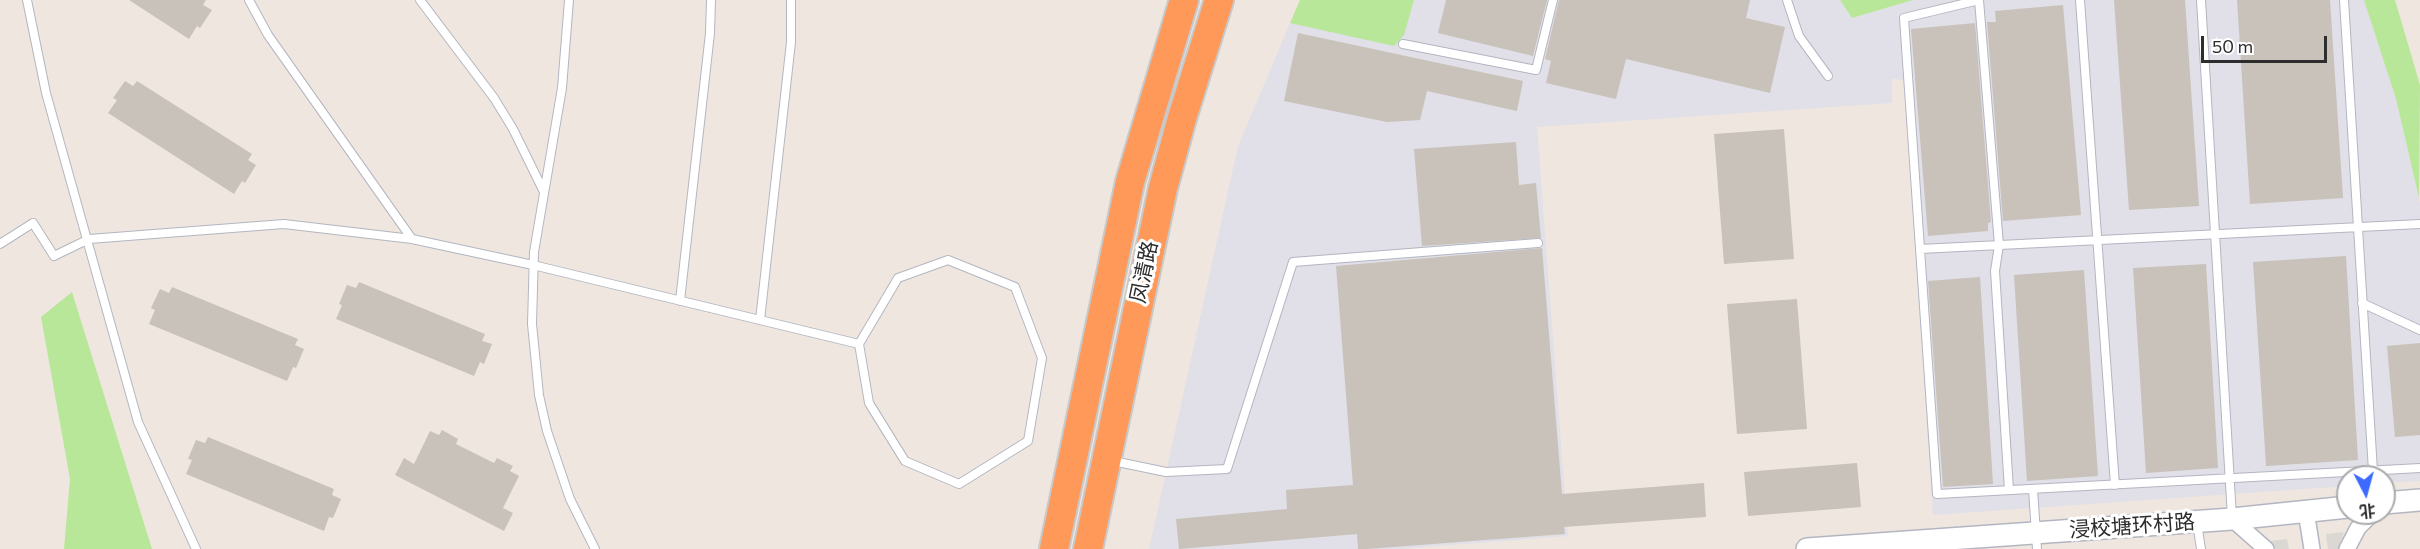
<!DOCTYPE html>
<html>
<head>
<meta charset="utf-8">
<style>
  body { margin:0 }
  #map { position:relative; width:2420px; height:549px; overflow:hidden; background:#efe7df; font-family:Commissioner,"Noto Sans SC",sans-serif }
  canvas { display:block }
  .north { position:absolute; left:2336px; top:465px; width:60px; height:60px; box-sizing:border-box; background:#fff; border:2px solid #ababab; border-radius:50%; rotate:174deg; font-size:16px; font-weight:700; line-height:24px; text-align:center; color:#2d2d2d }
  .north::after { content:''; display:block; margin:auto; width:21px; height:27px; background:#3c6aff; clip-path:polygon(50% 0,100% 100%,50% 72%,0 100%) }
  .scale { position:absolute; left:2201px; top:36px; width:126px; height:27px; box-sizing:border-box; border:3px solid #2d2d2d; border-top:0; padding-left:8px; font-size:18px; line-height:21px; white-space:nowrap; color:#2d2d2d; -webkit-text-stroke:4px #fff; paint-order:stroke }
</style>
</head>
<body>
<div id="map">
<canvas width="2420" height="549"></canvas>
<div class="north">北</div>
<div class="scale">50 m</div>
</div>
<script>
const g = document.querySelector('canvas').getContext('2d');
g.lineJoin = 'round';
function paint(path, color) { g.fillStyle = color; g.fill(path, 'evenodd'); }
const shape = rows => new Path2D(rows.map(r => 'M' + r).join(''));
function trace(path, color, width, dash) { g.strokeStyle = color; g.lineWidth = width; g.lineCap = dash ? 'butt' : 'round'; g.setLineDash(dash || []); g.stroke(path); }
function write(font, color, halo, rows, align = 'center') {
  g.font = font + ' Commissioner,"Noto Sans SC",sans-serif'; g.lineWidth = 6; g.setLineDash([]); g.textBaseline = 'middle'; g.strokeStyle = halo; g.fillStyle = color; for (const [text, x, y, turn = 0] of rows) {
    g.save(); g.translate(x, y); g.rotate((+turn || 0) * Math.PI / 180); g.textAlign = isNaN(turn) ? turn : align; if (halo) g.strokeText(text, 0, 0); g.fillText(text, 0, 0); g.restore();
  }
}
const industrial = shape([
  [1300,0,1840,0,1852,18,1913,0,2364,0,2396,99,2420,203,2420,481,2384,483,2384,477,2348,477,2348,486,1933,515,1904,80,1892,79,1892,103,1537,127,1568,536,1399,549,1149,549,1238,146]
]);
const green = shape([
  [1300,0,1414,0,1404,35,1394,46,1290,23],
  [1840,0,1913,0,1852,18],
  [2364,0,2395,0,2420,85,2419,198,2396,99],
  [72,292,152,549,64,549,70,479,41,317]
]);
const plaza = shape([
  [2344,532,2338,549,2328,549,2326,534],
  [2287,539,2289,549,2276,549,2270,541]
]);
const building = shape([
  [129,0,206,0,203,5,212,10,200,28,197,26,189,39],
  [1446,0,1547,0,1533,56,1438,33],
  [1559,0,1750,0,1746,18,1785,27,1770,93,1626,59,1616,99,1546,83,1551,61,1545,59],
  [2114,0,2185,0,2199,206,2129,210],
  [2237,0,2330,0,2343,198,2250,204],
  [2063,5,2081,215,2003,221,1987,22,1996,22,1995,11],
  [1975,23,1991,222,1988,223,1988,231,1928,236,1911,29],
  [1298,33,1523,81,1517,111,1427,91,1420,120,1387,122,1284,101],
  [125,81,133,86,137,81,252,154,248,160,256,165,245,183,242,181,234,194,108,113,117,100,113,98],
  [1784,129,1794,259,1724,264,1714,134],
  [1516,142,1519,185,1536,183,1541,238,1422,246,1414,149],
  [1542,248,1562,494,1704,483,1706,517,1564,527,1565,534,1367,549,1358,549,1357,534,1179,549,1176,519,1287,509,1286,490,1353,485,1336,266],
  [2346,256,2358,460,2266,466,2253,262],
  [2206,264,2218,468,2146,473,2133,268],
  [2084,270,2098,476,2027,481,2014,275],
  [1980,277,1993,484,1943,487,1928,281],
  [359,282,485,334,482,341,492,344,484,364,480,362,474,376,336,319,342,305,339,304,347,285,356,288],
  [172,287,298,339,295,345,304,349,296,368,293,367,287,381,149,324,155,310,151,308,160,289,169,293],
  [1797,299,1807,429,1737,434,1727,304],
  [2420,343,2420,435,2395,437,2387,346],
  [442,430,458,439,456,444,494,463,497,458,513,466,510,471,519,476,503,508,513,513,504,531,395,475,404,458,414,464,430,431,439,435],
  [208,437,334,489,332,495,341,499,333,518,329,517,324,531,186,474,192,460,188,459,196,440,205,443],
  [1857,463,1861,507,1748,516,1744,472]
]);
const lane = shape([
  [27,0,46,93,138,422,196,549],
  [249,0,268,35,412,239],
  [420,0,494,98,513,129,544,192],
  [569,0,562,88,534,252,532,324,539,395,547,431,570,499,595,549],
  [1787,0,1799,36,1828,76],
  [1979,0,1904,18,1937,494,2420,468],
  [1979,0,1999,245,1995,271,2009,490],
  [2080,0,2115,485],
  [2201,0,2232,517],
  [2344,0,2373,471],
  [1403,44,1536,70,1553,0],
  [0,244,33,223,54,256,89,239,284,224,412,239,533,265,859,344],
  [1920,249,2420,224],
  [948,260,1015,287,1042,358,1028,441,959,484,905,461,869,403,859,344,898,278,948,260],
  [680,301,710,33,711,0],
  [2362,303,2420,330],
  [760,320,791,42,791,0],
  [1113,461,1166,472,1227,469,1293,262,1538,243],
  [2033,489,2037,549],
  [2197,523,2201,549]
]);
const street = shape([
  [2306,511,2312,549],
  [2232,519,2266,549],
  [2347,549,2358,528,2373,513]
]);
const secondary = shape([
  [2384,503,2420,500],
  [1807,549,2232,519,2348,507]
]);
const highway = shape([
  [1054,549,1130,182,1184,0],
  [1088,549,1163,188,1182,118,1219,0]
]);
const streetNames = [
  ["凤清路",1144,272,-78],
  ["浸校塘环村路",2132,526,-4]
];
paint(industrial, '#e1dfe7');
paint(green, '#b8e799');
paint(plaza, '#dbd7d2');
paint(building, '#c8c2ba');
trace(lane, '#b3b6c1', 10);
trace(street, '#b3b6c1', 18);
trace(secondary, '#b3b6c1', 24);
trace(highway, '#c8c8c8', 32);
trace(lane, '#fff', 8);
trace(street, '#fff', 15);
trace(secondary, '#fff', 21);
trace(highway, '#ff995a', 28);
write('21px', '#2d2d2d', '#fff', streetNames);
</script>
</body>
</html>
